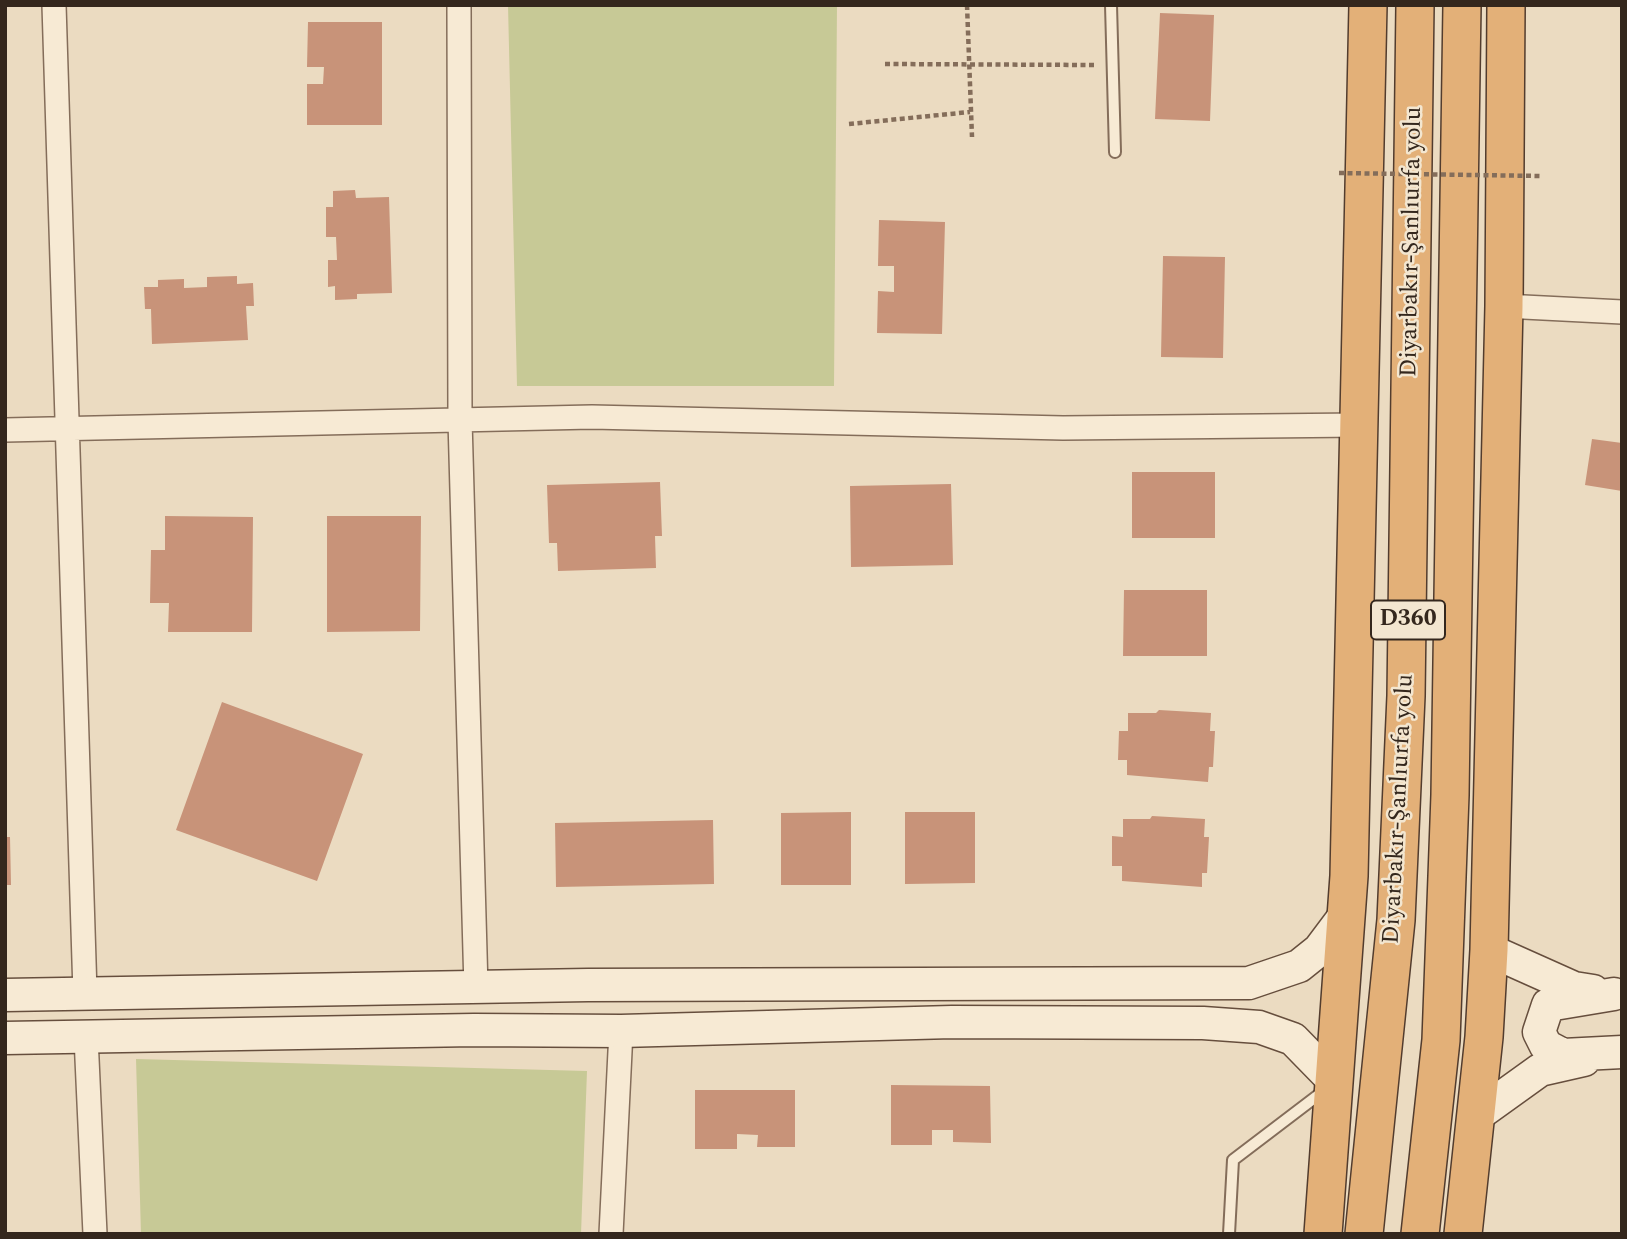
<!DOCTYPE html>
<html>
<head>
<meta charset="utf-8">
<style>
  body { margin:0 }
  #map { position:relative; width:1627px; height:1239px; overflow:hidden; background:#ebdbc1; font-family:Spectral,serif }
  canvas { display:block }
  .frame { position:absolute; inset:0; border:7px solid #34271d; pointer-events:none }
</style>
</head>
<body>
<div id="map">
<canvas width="1627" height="1239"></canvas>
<div class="frame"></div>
</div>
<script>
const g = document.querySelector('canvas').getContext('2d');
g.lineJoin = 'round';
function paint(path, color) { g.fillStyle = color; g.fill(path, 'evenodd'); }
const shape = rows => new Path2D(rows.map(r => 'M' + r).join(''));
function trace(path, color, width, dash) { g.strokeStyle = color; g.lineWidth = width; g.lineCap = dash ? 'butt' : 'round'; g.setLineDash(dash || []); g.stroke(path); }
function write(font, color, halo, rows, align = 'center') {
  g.font = font + ' Spectral,serif'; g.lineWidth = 5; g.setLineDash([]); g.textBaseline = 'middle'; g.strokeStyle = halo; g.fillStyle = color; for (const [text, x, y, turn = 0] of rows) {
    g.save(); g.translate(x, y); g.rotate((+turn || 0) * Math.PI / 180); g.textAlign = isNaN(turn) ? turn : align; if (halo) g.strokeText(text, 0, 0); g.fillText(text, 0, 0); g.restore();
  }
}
const green = shape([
  [508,5,837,5,834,386,517,386],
  [136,1059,587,1071,581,1234,141,1234]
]);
const building = shape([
  [1160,13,1214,15,1210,121,1155,119],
  [308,22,382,22,382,125,307,125,307,84,323,84,324,67,307,67],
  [355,190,356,198,389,197,392,293,357,294,357,299,335,300,335,286,328,287,328,260,337,260,336,237,326,237,326,207,333,207,333,191],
  [879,220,945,222,942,334,877,333,878,291,894,292,894,266,878,266],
  [1163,256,1225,257,1223,358,1161,357],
  [237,276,237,284,253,283,254,306,246,306,248,340,152,344,151,309,145,309,144,287,158,287,158,280,184,279,184,288,207,287,207,277],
  [1592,439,1622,443,1622,491,1585,485],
  [1132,472,1215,472,1215,538,1132,538],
  [660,482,662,536,655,536,656,568,558,571,557,543,549,543,547,485],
  [951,484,953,565,851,567,850,486],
  [165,516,253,517,252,632,168,632,169,603,150,603,151,550,165,550],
  [327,516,421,516,420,631,327,632],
  [1124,590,1207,590,1207,656,1123,656],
  [222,702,363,754,317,881,176,830],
  [1159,710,1211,713,1210,731,1215,731,1213,767,1209,767,1208,782,1127,775,1127,760,1118,760,1119,731,1128,731,1128,713,1156,713],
  [851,812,851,885,781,885,781,813],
  [905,812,975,812,975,883,905,884],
  [1152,816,1205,819,1204,837,1209,837,1207,873,1202,873,1202,887,1122,881,1122,866,1112,866,1112,836,1123,837,1123,819,1150,819],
  [713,820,714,884,556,887,555,823],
  [5,837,10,837,11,885,5,885],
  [891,1085,990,1086,991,1143,953,1142,953,1130,932,1130,932,1145,891,1145],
  [695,1090,795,1090,795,1147,757,1147,758,1135,737,1134,737,1149,695,1149]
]);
const path = shape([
  [967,5,972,137],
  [885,64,1094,65],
  [849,124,970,112]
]);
const service = shape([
  [1111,5,1115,152],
  [1229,1234,1233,1160,1325,1090]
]);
const minor = shape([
  [54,5,85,993],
  [459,5,460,420,476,988],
  [1504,306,1622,312],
  [5,430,592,417,1063,428,1360,425],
  [86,1037,95,1234],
  [611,1234,621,1031]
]);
const secondary = shape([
  [1489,950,1574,988,1593,991],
  [1614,994,1548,1005,1539,1032,1546,1046,1563,1055,1622,1052],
  [5,995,588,985,1249,983,1299,966,1319,950,1346,914],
  [5,1038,474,1030,621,1031,952,1022,1203,1023,1259,1027,1293,1039,1335,1082],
  [1476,1116,1540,1070,1584,1060]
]);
const trunk = shape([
  [1323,1234,1349,876,1368,5],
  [1364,1234,1396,920,1406,696,1415,5],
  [1420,1234,1441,1040,1450,795,1462,5],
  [1463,1234,1484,1037,1489,950,1504,306,1506,5]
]);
const pathBridge = shape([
  [1339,173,1540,176]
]);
const shields = [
  [1408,620,74]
];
const shieldNames = [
  ["D360",1408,620]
];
const streetNames = [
  ["Diyarbakır-Şanlıurfa yolu",1413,242,-89],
  ["Diyarbakır-Şanlıurfa yolu",1400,809,-87]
];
paint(green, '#c7c996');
paint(building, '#c89379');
trace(service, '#846d5a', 14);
trace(minor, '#846d5a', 26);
trace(secondary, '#664e3d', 35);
trace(trunk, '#523c2e', 40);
trace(path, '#846d5a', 4.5, [5, 3.5]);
trace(service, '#f7ead4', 10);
trace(minor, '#f7ead4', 23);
trace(secondary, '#f7ead4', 32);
trace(trunk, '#e3b078', 37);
trace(pathBridge, '#846d5a', 4.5, [5, 3.5]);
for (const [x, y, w] of shields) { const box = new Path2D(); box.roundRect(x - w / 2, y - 19.5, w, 39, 5); g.fillStyle = '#f3e6d0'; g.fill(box); trace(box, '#34271d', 2); }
write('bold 23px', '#34271d', null, shieldNames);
write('24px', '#34271d', '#f3e6d0', streetNames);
</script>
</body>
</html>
